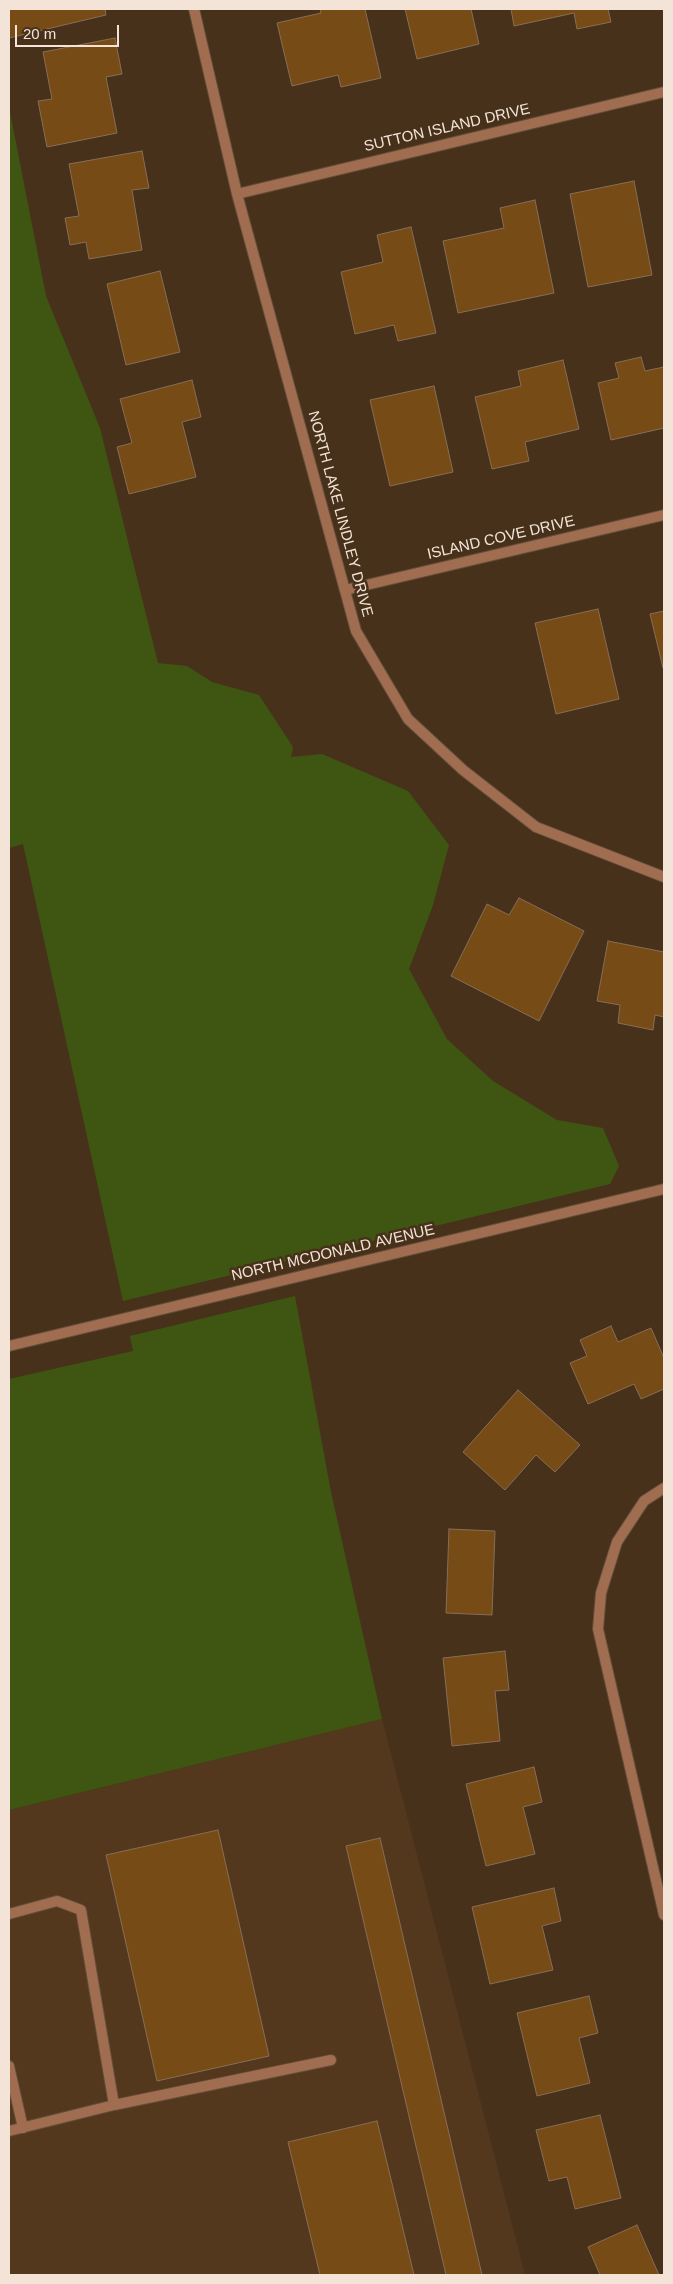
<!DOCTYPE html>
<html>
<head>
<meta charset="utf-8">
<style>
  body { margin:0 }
  #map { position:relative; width:673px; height:2284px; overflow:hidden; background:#47311b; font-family:Helvetica,sans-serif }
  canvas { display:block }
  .frame { position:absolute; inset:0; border:10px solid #f3e4d7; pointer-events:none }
  .scale { position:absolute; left:15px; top:25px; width:104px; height:22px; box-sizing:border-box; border:2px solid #f3e4d7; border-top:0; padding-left:6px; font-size:15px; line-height:18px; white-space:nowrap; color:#f3e4d7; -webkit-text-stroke:4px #47311b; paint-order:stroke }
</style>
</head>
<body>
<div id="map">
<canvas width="673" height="2284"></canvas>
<div class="frame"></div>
<div class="scale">20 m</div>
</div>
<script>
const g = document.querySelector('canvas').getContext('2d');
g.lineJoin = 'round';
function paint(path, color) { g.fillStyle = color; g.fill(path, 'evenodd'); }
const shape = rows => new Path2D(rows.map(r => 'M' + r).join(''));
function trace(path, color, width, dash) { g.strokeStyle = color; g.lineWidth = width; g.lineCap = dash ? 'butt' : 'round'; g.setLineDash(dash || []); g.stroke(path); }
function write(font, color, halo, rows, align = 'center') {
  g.font = font + ' Helvetica,sans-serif'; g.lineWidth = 5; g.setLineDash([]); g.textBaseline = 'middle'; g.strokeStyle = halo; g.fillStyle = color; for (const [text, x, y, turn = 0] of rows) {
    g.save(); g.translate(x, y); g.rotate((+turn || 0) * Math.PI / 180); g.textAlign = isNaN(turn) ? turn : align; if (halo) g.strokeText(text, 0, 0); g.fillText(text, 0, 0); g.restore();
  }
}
const built = shape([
  [382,1719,525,2275,9,2275,9,1810]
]);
const green = shape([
  [9,107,46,296,100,428,158,663,187,666,212,682,259,695,293,747,291,757,322,754,408,791,449,845,433,905,409,969,447,1039,493,1081,557,1120,603,1128,619,1166,610,1184,123,1301,23,844,9,848],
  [295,1296,331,1492,382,1719,9,1810,9,1379,133,1351,130,1336]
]);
const building = shape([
  [9,9,105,9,106,15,9,38,9,9],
  [320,9,365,9,381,78,341,87,338,75,292,86,277,23,321,13,320,9],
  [405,9,471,9,479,44,417,59,405,9],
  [511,9,608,9,611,22,577,29,574,13,514,26,511,9],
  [115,38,122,74,106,77,117,133,47,147,38,101,52,99,43,52,115,38],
  [142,151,149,188,132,190,142,250,89,259,86,242,70,245,65,218,79,216,69,164,142,151],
  [634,181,652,275,588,287,570,194,634,181],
  [535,200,554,293,458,313,443,241,504,228,500,208,535,200],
  [411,227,436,333,398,341,394,325,355,334,341,272,383,262,377,235,411,227],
  [160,271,180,352,126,365,107,284,160,271],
  [641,357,645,371,664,367,664,428,611,440,598,383,619,378,615,363,641,357],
  [563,360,579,429,525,442,529,461,492,469,475,397,521,386,518,371,563,360],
  [192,380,201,417,182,422,196,477,129,494,117,447,132,443,120,399,192,380],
  [434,386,453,472,390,486,370,400,434,386],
  [598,609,619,699,556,714,535,623,598,609],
  [664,611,664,667,663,668,650,614,664,611],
  [519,898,584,931,539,1021,451,976,487,904,509,915,519,898],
  [608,941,664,952,664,1017,655,1015,653,1030,618,1023,620,1005,597,1001,608,941],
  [611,1326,618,1342,651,1328,664,1358,664,1389,641,1399,634,1384,588,1404,570,1363,587,1356,580,1340,611,1326],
  [518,1390,580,1445,555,1472,536,1455,505,1490,463,1452,518,1390],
  [449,1529,495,1531,492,1615,446,1613,449,1529],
  [505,1651,509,1690,495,1691,500,1741,452,1746,443,1658,505,1651],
  [534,1767,542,1802,523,1807,535,1854,486,1866,466,1784,534,1767],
  [218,1830,269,2056,157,2081,106,1855,218,1830],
  [380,1838,482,2275,446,2275,346,1846,380,1838],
  [554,1888,561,1921,542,1926,553,1970,490,1984,472,1907,554,1888],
  [589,1996,598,2033,579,2038,590,2083,537,2096,517,2013,589,1996],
  [600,2115,621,2198,575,2209,567,2177,549,2181,536,2130,600,2115],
  [377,2121,414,2275,320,2275,288,2142,377,2121],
  [637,2225,659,2275,600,2275,588,2247,637,2225]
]);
const service = shape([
  [9,1914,57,1901,81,1910,114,2105,9,2131],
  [9,2066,23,2128],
  [114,2105,331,2060]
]);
const minor = shape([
  [194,9,237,194,356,631,408,719,463,770,536,827,664,877],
  [237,194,664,92],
  [345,590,664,515],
  [9,1346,664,1189],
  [664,1488,644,1501,617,1542,601,1593,598,1629,664,1915]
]);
const streetNames = [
  ["SUTTON ISLAND DRIVE",447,128,-13],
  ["NORTH LAKE LINDLEY DRIVE",340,514,75],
  ["ISLAND COVE DRIVE",501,538,-13],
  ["NORTH MCDONALD AVENUE",333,1253,-13]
];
paint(built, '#54381d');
paint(green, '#3e5612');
paint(building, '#774b16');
trace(building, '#876e56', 1);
trace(service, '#634e39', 12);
trace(minor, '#634e39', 12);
trace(service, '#a06d51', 10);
trace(minor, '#a06d51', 10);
write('15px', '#f3e4d7', '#47311b', streetNames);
</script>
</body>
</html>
